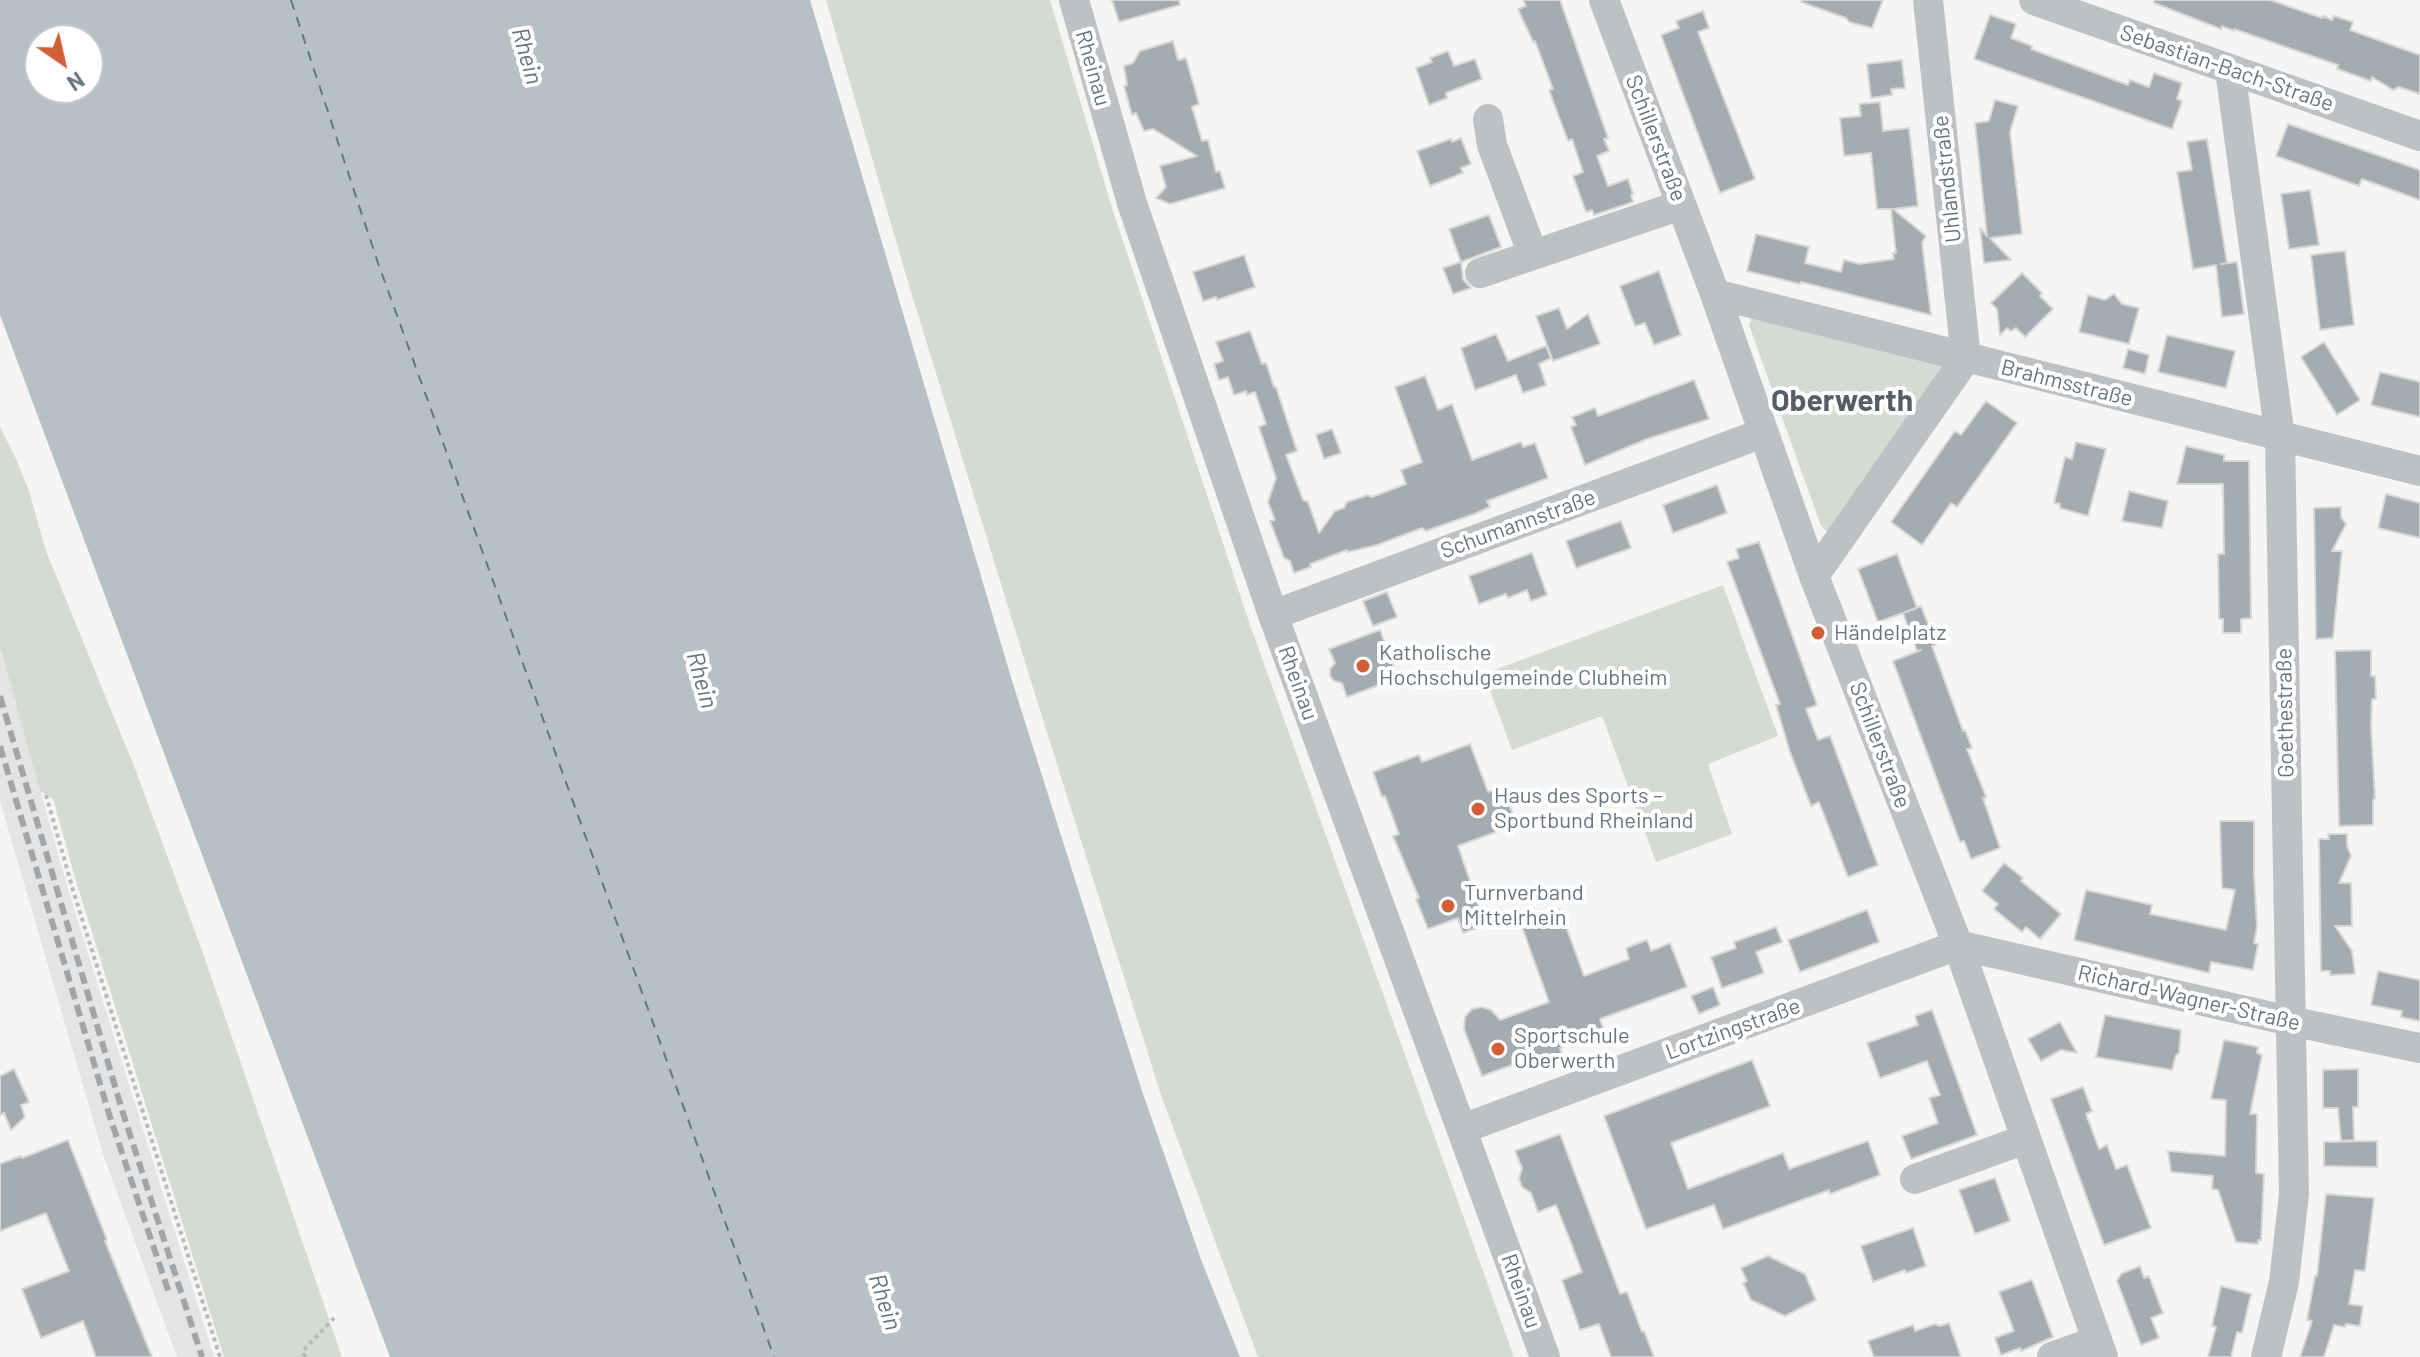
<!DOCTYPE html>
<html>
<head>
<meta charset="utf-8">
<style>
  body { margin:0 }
  #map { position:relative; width:2420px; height:1357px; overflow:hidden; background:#f5f5f3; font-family:Barlow,sans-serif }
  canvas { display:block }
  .north { position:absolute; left:24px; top:24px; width:80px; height:80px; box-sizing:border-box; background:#fff; border:2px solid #c3c8cc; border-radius:50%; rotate:146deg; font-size:22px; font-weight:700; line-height:32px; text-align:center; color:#687580 }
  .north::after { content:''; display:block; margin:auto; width:28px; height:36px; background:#d05f38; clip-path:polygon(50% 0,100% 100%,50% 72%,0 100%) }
</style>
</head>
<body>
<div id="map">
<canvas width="2420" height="1357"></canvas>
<div class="north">N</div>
</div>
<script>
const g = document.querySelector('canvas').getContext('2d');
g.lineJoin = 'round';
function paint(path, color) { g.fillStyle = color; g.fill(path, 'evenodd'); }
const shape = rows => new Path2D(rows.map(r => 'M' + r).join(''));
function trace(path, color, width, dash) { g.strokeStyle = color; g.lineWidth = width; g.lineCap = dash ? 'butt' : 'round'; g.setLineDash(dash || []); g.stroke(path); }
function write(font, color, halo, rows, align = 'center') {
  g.font = font + ' Barlow,sans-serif'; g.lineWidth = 8; g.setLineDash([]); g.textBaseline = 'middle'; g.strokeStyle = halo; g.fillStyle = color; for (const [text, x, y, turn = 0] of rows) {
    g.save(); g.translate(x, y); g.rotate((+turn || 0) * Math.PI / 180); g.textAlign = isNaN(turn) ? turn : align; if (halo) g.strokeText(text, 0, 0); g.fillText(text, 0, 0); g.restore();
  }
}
const built = shape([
  [0,646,68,889,214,1357,177,1357,103,1154,0,801]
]);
const green = shape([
  [826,0,1050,0,1112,208,1250,625,1514,1357,1258,1357,1161,1095,1034,691,908,282],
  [1752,316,1944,363,1834,530,1826,531,1821,526,1749,325],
  [0,427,16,459,29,491,46,551,136,771,204,956,342,1357,224,1357,76,881,53,799,40,791,0,646],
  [1723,585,1778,736,1708,764,1732,834,1656,862,1602,716,1512,750,1484,674]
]);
const water = shape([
  [0,0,810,0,1013,684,1142,1091,1202,1262,1240,1357,390,1357,0,315],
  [40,40,88,40,88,88,40,88]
]);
const ferry = shape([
  [291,0,378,263,774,1357]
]);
const building = shape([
  [1112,0,1179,0,1180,5,1119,22,1112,0],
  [1523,0,1560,0,1608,138,1604,139,1609,151,1597,156,1608,186,1628,179,1633,194,1631,195,1633,202,1594,215,1592,210,1586,212,1573,176,1583,172,1572,139,1568,141,1549,90,1553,89,1535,41,1533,42,1518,9,1526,6,1523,0],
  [1802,0,1883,0,1872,28,1849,22,1846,18,1801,2,1802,0],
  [2154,0,2270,0,2322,18,2323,16,2332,20,2334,16,2353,22,2350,30,2420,55,2420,94,2399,87,2393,90,2372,77,2371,81,2337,69,2338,65,2309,55,2234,29,2234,31,2222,26,2221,29,2154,3,2154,0],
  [1703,11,1709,28,1698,32,1755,179,1720,193,1661,35,1679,28,1676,21,1703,11],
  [1990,15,2016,24,2011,38,2032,46,2031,49,2128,85,2130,80,2149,87,2154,73,2182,83,2177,99,2182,101,2172,129,1974,59,1990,15],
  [1173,41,1178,60,1186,58,1199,104,1192,107,1202,141,1208,140,1216,172,1220,171,1225,188,1170,204,1156,198,1166,187,1160,166,1197,156,1153,129,1144,131,1136,113,1132,115,1124,86,1127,85,1124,66,1133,63,1140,51,1173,41],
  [1448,51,1454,66,1475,59,1482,79,1446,93,1447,98,1429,105,1416,68,1432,62,1430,58,1448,51],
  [1902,60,1905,88,1891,89,1892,95,1871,98,1867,64,1902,60],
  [1995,100,2018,106,2010,132,2022,234,1990,238,2011,260,1984,263,1980,228,1987,236,1975,123,1989,121,1995,100],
  [1880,102,1883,131,1909,128,1918,206,1893,209,1926,236,1922,243,1931,315,1801,282,1800,284,1747,271,1756,234,1809,247,1805,263,1841,272,1844,260,1860,264,1894,259,1893,253,1896,253,1891,209,1877,209,1871,153,1844,156,1840,118,1861,116,1859,104,1880,102],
  [2288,124,2420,170,2420,200,2362,179,2359,186,2276,156,2288,124],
  [1461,138,1471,164,1461,168,1463,173,1430,186,1417,151,1451,139,1452,142,1461,138],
  [2207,139,2227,263,2221,264,2237,262,2244,314,2222,317,2216,265,2193,269,2177,172,2192,170,2187,142,2207,139],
  [2310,190,2319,245,2289,249,2281,194,2310,190],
  [1489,215,1501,247,1461,262,1449,229,1489,215],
  [2345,251,2354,325,2320,330,2311,255,2345,251],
  [1244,255,1255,287,1217,300,1216,297,1203,301,1193,272,1244,255],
  [1461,262,1463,279,1471,288,1453,294,1443,268,1461,262],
  [1659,271,1681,335,1654,345,1645,323,1635,326,1620,286,1659,271],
  [2022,273,2042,293,2040,296,2053,309,2025,337,2016,328,2011,331,2007,328,2000,335,1997,309,1991,303,2022,273],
  [2114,294,2122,304,2139,308,2129,344,2079,332,2088,295,2105,300,2114,294],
  [1559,308,1567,329,1588,314,1600,344,1553,361,1536,316,1559,308],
  [1250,331,1262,364,1266,363,1274,387,1276,387,1297,451,1286,455,1303,500,1308,502,1319,533,1335,511,1344,508,1347,502,1368,495,1372,497,1406,484,1401,470,1422,462,1395,387,1425,376,1438,410,1452,404,1472,460,1521,442,1523,447,1535,443,1548,478,1487,501,1490,507,1474,514,1426,531,1422,528,1377,545,1348,552,1347,550,1310,564,1311,567,1294,573,1290,561,1284,558,1270,521,1275,520,1268,502,1276,478,1259,427,1266,424,1255,392,1247,395,1246,391,1234,395,1228,377,1219,380,1214,364,1223,361,1216,342,1250,331],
  [1496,334,1508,361,1546,346,1551,358,1539,364,1546,385,1523,393,1516,375,1475,390,1461,348,1496,334],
  [2167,335,2235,351,2226,388,2158,372,2167,335],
  [2324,342,2360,400,2337,415,2301,357,2324,342],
  [2128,349,2149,355,2145,374,2123,368,2128,349],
  [2380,372,2420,382,2420,417,2371,405,2380,372],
  [1694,380,1709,419,1647,439,1585,465,1571,427,1576,425,1572,417,1595,408,1598,416,1694,380],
  [1986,401,2017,423,1957,507,1951,503,1922,545,1891,522,1955,431,1961,435,1986,401],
  [1332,429,1341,453,1324,459,1316,435,1332,429],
  [2076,442,2106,449,2088,516,2060,508,2060,504,2054,503,2065,457,2072,459,2076,442],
  [2186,446,2224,455,2224,461,2249,461,2251,618,2241,619,2241,633,2223,633,2223,619,2219,619,2218,554,2224,554,2223,484,2177,484,2186,446],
  [1717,485,1727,513,1673,533,1663,505,1717,485],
  [2129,491,2168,501,2162,528,2122,521,2129,491],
  [2386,494,2420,503,2420,538,2378,528,2386,494],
  [2341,507,2341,517,2346,524,2332,551,2342,551,2333,638,2316,639,2314,508,2341,507],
  [1621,521,1631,548,1576,568,1566,541,1621,521],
  [1759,542,1817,705,1806,709,1818,740,1830,736,1878,865,1848,877,1819,802,1811,806,1790,752,1776,705,1780,704,1727,562,1739,558,1736,549,1759,542],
  [1532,553,1547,595,1531,601,1527,590,1508,598,1506,594,1479,604,1469,576,1532,553],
  [1897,554,1917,608,1878,622,1858,569,1897,554],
  [1387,592,1397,617,1373,626,1363,601,1387,592],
  [1921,606,1936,645,1932,646,1963,731,1965,730,1972,748,1967,749,1986,797,1983,798,2000,848,1971,859,1964,841,1960,842,1893,661,1921,650,1917,651,1903,613,1921,606],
  [1380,630,1398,678,1347,697,1342,683,1334,681,1330,676,1330,669,1335,663,1329,649,1380,630],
  [2371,650,2371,676,2375,676,2376,699,2372,699,2371,725,2375,798,2373,800,2373,825,2339,826,2335,651,2371,650],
  [1470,744,1488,792,1502,787,1517,824,1458,846,1485,925,1463,933,1458,918,1428,929,1416,899,1419,898,1393,836,1399,834,1385,796,1382,797,1373,772,1419,755,1422,762,1470,744],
  [2220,821,2254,821,2254,874,2257,927,2254,943,2258,944,2253,970,2211,962,2209,973,2074,940,2086,890,2152,905,2150,914,2226,930,2235,890,2222,888,2220,821],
  [2328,834,2347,834,2347,846,2351,856,2339,883,2351,883,2352,926,2335,926,2352,951,2355,974,2330,975,2330,971,2321,971,2319,839,2329,839,2328,834],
  [2004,863,2023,878,2021,881,2061,914,2040,939,2026,927,2022,932,1994,909,1998,904,1982,891,2004,863],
  [1560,910,1584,976,1629,959,1626,948,1647,940,1651,951,1670,943,1687,987,1600,1019,1604,1031,1560,1048,1563,1057,1540,1065,1537,1056,1482,1076,1464,1029,1465,1017,1472,1009,1482,1007,1491,1010,1500,1020,1549,1002,1521,924,1560,910],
  [1867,910,1879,942,1800,972,1788,940,1867,910],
  [1776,927,1782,942,1756,952,1764,973,1722,988,1711,957,1736,948,1734,942,1776,927],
  [2378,971,2420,980,2420,1021,2401,1017,2402,1011,2371,1005,2378,971],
  [1713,987,1720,1005,1699,1014,1691,996,1713,987],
  [1932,1010,1977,1135,1911,1159,1902,1136,1938,1123,1929,1098,1940,1095,1927,1061,1880,1078,1867,1043,1918,1025,1915,1016,1932,1010],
  [2105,1015,2181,1030,2179,1053,2176,1055,2172,1070,2096,1057,2105,1015],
  [2060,1022,2077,1053,2061,1050,2041,1061,2028,1039,2060,1022],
  [2224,1040,2258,1047,2257,1053,2262,1055,2250,1114,2257,1114,2256,1173,2264,1174,2261,1240,2258,1240,2258,1244,2236,1242,2218,1190,2212,1189,2213,1176,2171,1172,2168,1151,2225,1156,2226,1100,2211,1099,2224,1040],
  [1752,1060,1770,1106,1671,1143,1688,1189,1783,1153,1789,1169,1868,1141,1880,1175,1830,1194,1829,1190,1723,1229,1714,1205,1646,1229,1604,1116,1752,1060],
  [14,1069,29,1102,21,1105,25,1117,11,1130,4,1113,0,1115,0,1076,14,1069],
  [2358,1069,2358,1107,2353,1107,2354,1140,2341,1141,2338,1108,2323,1108,2323,1070,2358,1069],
  [2083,1087,2092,1111,2086,1114,2099,1149,2107,1145,2116,1169,2127,1165,2151,1228,2104,1245,2051,1099,2083,1087],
  [1560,1134,1620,1294,1627,1292,1642,1332,1644,1331,1654,1357,1611,1357,1599,1324,1580,1330,1562,1280,1582,1272,1573,1248,1556,1205,1538,1212,1531,1193,1522,1187,1519,1179,1522,1168,1515,1151,1560,1134],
  [68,1140,107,1240,105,1241,152,1357,96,1357,83,1321,41,1338,22,1289,69,1271,46,1213,0,1231,0,1164,21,1156,22,1158,68,1140],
  [2377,1141,2377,1167,2324,1166,2324,1142,2377,1141],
  [1995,1178,2010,1221,1975,1234,1959,1190,1995,1178],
  [2326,1194,2374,1198,2365,1271,2355,1270,2349,1304,2363,1306,2360,1326,2346,1324,2345,1327,2334,1325,2324,1357,2300,1357,2312,1321,2307,1320,2315,1276,2317,1276,2326,1194],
  [1913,1228,1926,1266,1906,1273,1905,1270,1873,1282,1861,1246,1913,1228],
  [1768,1256,1805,1274,1816,1300,1785,1316,1751,1300,1743,1283,1747,1281,1741,1268,1768,1256],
  [2140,1266,2144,1278,2149,1276,2163,1313,2151,1318,2159,1338,2141,1345,2117,1281,2121,1274,2140,1266],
  [2032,1280,2053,1337,2021,1351,2020,1348,2001,1355,1995,1338,2014,1331,1999,1292,2032,1280],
  [2221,1286,2251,1294,2242,1333,2237,1332,2231,1357,2208,1357,2216,1327,2212,1326,2221,1286],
  [1949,1323,1961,1357,1874,1357,1868,1341,1913,1325,1915,1331,1935,1324,1940,1326,1949,1323]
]);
const path = shape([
  [46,795,73,890,220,1357],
  [305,1357,303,1351,334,1318]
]);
const minor = shape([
  [1074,0,1132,203,1273,615,1545,1357],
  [1604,0,1715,294,1814,576,1958,945,2103,1357],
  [2034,0,2420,136],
  [2230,70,2280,437,2294,1194,2284,1282,2266,1357],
  [1488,119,1492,145,1533,255],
  [1480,273,1681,205],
  [1715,294,2420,471],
  [1814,576,1966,358,1928,0],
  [1273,615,1763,433],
  [1462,1129,1958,945,2290,1021,2420,1048],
  [1915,1179,2026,1139],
  [2052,1357,2097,1341]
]);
const rail = shape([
  [0,696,122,1110,202,1357],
  [0,746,109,1114,169,1293]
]);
const markers = [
  [1818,633,8,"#d05f38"],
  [1363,666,8,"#d05f38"],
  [1478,809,8,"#d05f38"],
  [1448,906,8,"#d05f38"],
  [1498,1049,8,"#d05f38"]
];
const streetNames = [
  ["Rheinau",1093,68,74],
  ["Sebastian-Bach-Straße",2227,68,19],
  ["Schillerstraße",1656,138,69],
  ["Uhlandstraße",1947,179,-96],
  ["Brahmsstraße",2067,383,14],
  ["Schumannstraße",1518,524,-20],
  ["Rheinau",1298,683,70],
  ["Goethestraße",2285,713,-91],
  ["Schillerstraße",1880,745,69],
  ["Richard-Wagner-Straße",2189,998,13],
  ["Lortzingstraße",1733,1029,-20],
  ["Rheinau",1521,1291,70]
];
const poiNames = [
  ["Händelplatz",1834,633],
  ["Katholische",1379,653],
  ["Hochschulgemeinde Clubheim",1379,678],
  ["Haus des Sports –",1494,796],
  ["Sportbund Rheinland",1494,821],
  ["Turnverband",1464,893],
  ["Mittelrhein",1464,918],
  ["Sportschule",1514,1036],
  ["Oberwerth",1514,1061]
];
const waterNames = [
  ["Rhein",527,56,74],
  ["Rhein",702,680,74],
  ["Rhein",885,1302,72]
];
const districtNames = [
  ["Oberwerth",1842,401]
];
paint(built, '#e3e4e3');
paint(green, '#d5dad2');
paint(water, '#b6c1c5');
trace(ferry, '#63767d', 2, [10, 8]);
paint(building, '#a5acb1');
trace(building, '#d7d7d5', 2);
trace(path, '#b7babc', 4, [4, 4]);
trace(minor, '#bdc1c4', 30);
trace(rail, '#9fa5a9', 6, [12, 6]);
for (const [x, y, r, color] of markers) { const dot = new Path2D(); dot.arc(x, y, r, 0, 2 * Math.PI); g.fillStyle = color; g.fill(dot); trace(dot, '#fff', 3); }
write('22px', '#687580', '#fff', streetNames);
write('22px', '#687580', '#fff', poiNames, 'left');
write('italic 24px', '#63767d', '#fff', waterNames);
write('bold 30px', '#555e66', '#fff', districtNames);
</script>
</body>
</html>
